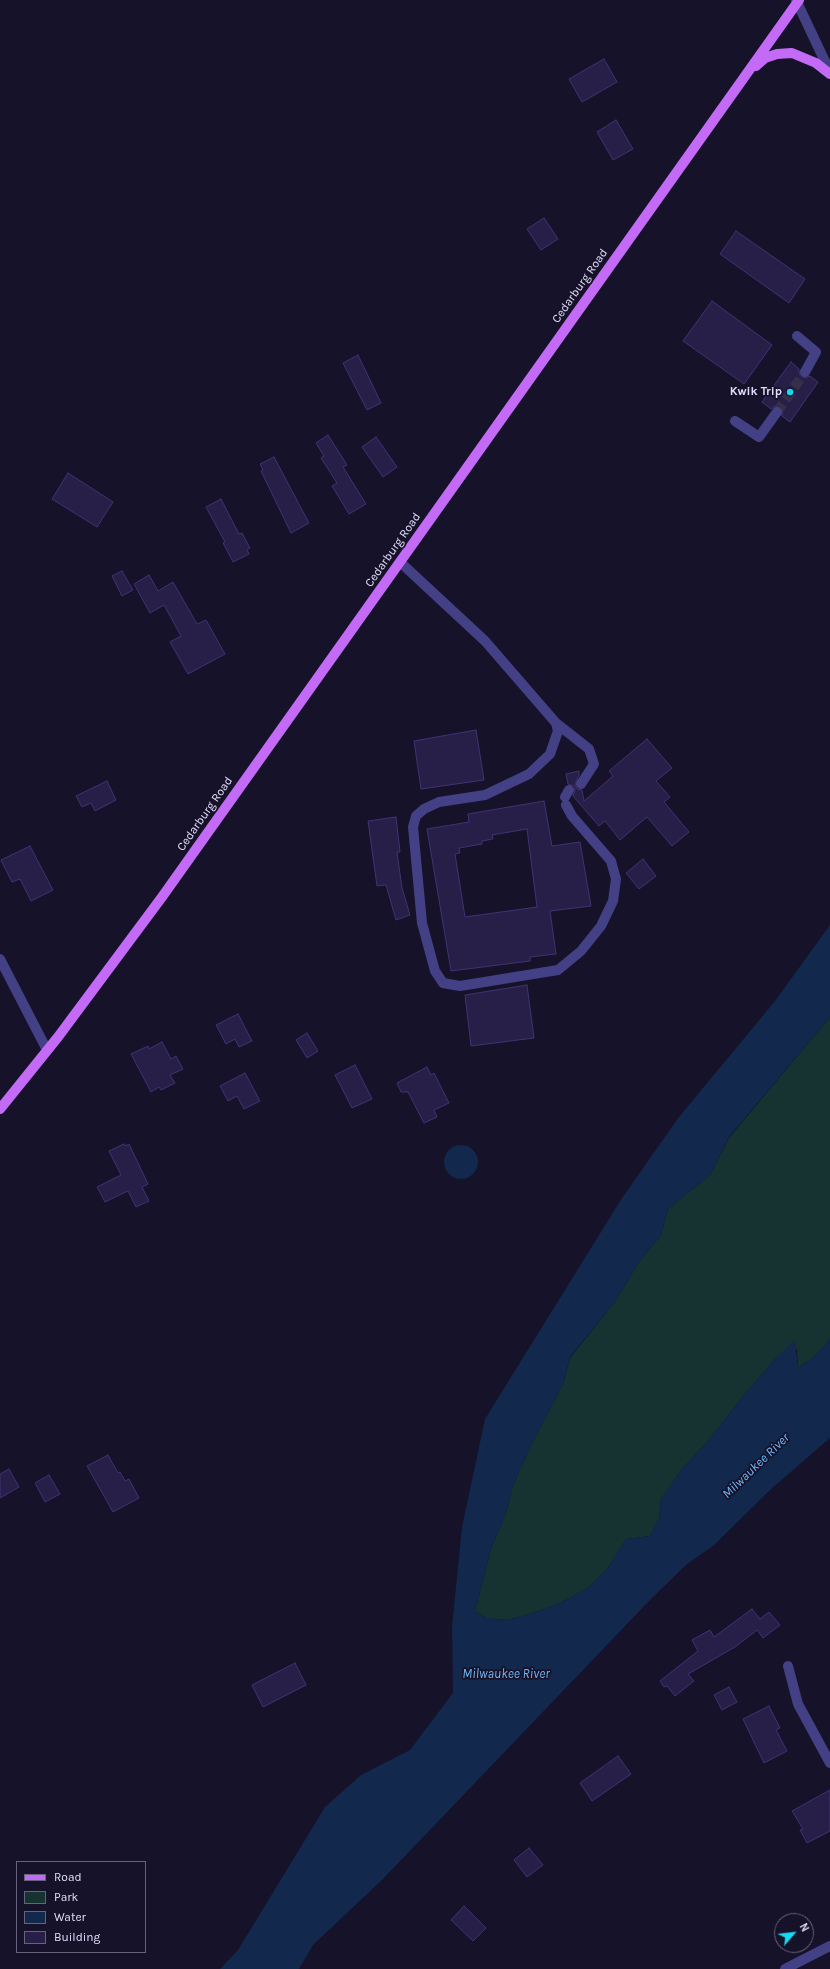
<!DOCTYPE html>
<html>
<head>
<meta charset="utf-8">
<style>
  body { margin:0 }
  #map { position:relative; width:830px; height:1969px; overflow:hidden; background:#161229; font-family:Karla,sans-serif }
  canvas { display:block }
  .legend { position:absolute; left:16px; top:1861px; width:130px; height:92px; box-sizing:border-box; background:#161229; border:1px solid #67637e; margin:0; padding:5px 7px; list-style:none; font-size:12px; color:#e1ddfd }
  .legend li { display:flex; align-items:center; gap:8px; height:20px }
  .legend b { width:20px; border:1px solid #67637e }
  .north { position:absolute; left:774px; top:1913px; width:40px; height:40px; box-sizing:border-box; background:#161229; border:1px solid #67637e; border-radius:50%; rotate:62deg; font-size:11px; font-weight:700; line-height:16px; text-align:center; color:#e1ddfd }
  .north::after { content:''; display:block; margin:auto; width:14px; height:18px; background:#15d9f1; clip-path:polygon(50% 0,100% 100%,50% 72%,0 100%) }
</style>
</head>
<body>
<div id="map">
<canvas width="830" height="1969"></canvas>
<ul class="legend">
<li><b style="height:5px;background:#c36af6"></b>Road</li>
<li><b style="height:11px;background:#163332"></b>Park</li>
<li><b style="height:11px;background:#12284d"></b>Water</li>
<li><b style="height:11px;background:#281f49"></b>Building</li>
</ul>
<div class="north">N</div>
</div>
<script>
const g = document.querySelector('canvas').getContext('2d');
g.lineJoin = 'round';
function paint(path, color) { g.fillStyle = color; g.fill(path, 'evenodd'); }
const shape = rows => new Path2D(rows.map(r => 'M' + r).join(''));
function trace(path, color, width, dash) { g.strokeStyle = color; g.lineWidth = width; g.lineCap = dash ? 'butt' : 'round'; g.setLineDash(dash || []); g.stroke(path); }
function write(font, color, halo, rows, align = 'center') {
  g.font = font + ' Karla,sans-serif'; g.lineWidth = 3.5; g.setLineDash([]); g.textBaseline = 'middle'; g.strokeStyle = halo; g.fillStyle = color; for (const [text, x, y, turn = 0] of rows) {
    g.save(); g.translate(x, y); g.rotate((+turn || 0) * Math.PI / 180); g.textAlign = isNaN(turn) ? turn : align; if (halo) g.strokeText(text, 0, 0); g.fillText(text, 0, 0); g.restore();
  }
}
const green = shape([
  [830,1017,830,1339,814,1357,798,1368,797,1349,778,1356,747,1391,708,1441,682,1469,661,1499,659,1518,650,1536,626,1539,608,1568,588,1588,560,1603,533,1613,507,1620,486,1618,475,1611,491,1549,506,1513,513,1486,530,1447,563,1384,570,1358,615,1302,639,1262,661,1235,668,1209,710,1175,729,1138]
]);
const water = shape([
  [830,925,830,1017,729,1137,710,1175,668,1209,661,1235,639,1262,615,1302,570,1357,563,1384,530,1447,513,1486,506,1513,491,1549,475,1611,486,1618,507,1620,533,1613,560,1603,588,1588,608,1568,626,1539,650,1536,659,1518,661,1499,682,1469,708,1441,747,1391,778,1356,795,1340,798,1368,814,1357,830,1339,830,1438,770,1490,713,1546,687,1564,649,1601,383,1879,313,1945,299,1969,220,1969,238,1950,325,1807,361,1775,410,1750,453,1693,452,1627,462,1527,485,1419,622,1198,679,1117,775,1001],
  '444 1162a17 17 0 1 1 34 0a17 17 0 1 1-34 0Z'
]);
const building = shape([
  [604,59,617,82,582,102,569,79,604,59],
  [616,120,633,149,613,160,597,132,616,120],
  [544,218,558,239,541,250,527,229,544,218],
  [736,231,805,279,789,303,720,254,736,231],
  [712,301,772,345,744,384,683,341,712,301],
  [358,355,381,403,367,410,343,363,358,355],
  [791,362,799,369,799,373,802,377,806,378,810,376,818,382,790,422,782,416,783,410,780,407,775,406,771,409,762,402,791,362],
  [328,435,347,465,343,467,366,504,349,514,332,486,337,483,321,458,324,456,316,443,328,435],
  [376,437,397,467,383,477,362,447,376,437],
  [274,457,309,523,291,533,261,471,263,470,260,464,274,457],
  [68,473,113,502,97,527,52,499,68,473],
  [221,499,239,534,242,533,250,548,247,550,249,554,233,562,223,543,225,542,206,507,221,499],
  [122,571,133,590,122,596,112,576,122,571],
  [149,575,158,591,173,582,197,624,206,620,225,654,188,674,170,642,181,636,164,605,150,613,134,584,149,575],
  [476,730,484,780,421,789,414,741,476,730],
  [647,739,672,768,656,781,670,797,664,802,689,832,672,846,647,817,620,840,605,821,599,826,573,796,575,790,574,786,568,784,566,774,579,771,579,775,575,784,577,789,582,790,584,801,613,776,609,771,647,739],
  [107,781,116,800,95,811,91,803,82,807,76,796,107,781],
  [544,801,552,846,580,842,591,906,550,911,556,954,530,957,530,961,451,971,427,829,469,822,468,814,544,801],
  [527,829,537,907,465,917,455,854,460,853,459,848,482,844,482,841,493,839,492,835,527,829],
  [396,817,400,852,397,852,402,888,410,915,396,920,386,885,377,886,368,821,396,817],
  [30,846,53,890,31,901,20,879,12,882,1,860,30,846],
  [643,859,656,876,639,889,626,873,643,859],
  [527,985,534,1038,471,1046,465,995,527,985],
  [238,1014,252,1041,239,1047,235,1039,226,1044,216,1025,238,1014],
  [307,1033,318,1051,307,1058,296,1040,307,1033],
  [162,1042,171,1059,176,1056,183,1069,170,1075,175,1083,161,1090,159,1087,151,1092,131,1054,148,1046,149,1049,162,1042],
  [355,1065,372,1099,352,1108,335,1075,355,1065],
  [427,1067,431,1075,434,1073,449,1103,434,1110,437,1117,424,1123,408,1092,401,1092,397,1083,427,1067],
  [245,1073,260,1101,244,1109,237,1096,228,1101,220,1086,245,1073],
  [124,1144,125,1146,129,1144,148,1184,142,1187,149,1201,136,1207,128,1191,105,1202,97,1187,121,1175,109,1151,124,1144],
  [108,1455,118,1473,120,1472,125,1481,129,1479,139,1498,113,1512,87,1466,108,1455],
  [9,1469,19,1487,0,1498,0,1474,9,1469],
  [49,1475,60,1494,45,1502,35,1483,49,1475],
  [752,1609,760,1619,769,1612,780,1625,763,1638,757,1630,735,1647,688,1674,694,1681,675,1696,667,1686,664,1687,660,1681,698,1651,692,1640,710,1630,714,1637,752,1609],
  [295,1663,306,1685,263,1707,252,1685,295,1663],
  [729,1687,737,1702,722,1710,714,1695,729,1687],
  [769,1706,780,1728,776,1730,787,1751,764,1763,743,1719,769,1706],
  [618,1756,631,1774,592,1801,580,1783,618,1756],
  [830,1790,830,1831,807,1843,800,1830,803,1829,792,1811,830,1790],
  [529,1848,543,1865,527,1877,514,1860,529,1848],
  [464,1906,486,1928,473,1941,451,1920,464,1906]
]);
const minorTunnel = shape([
  [777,412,805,372]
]);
const minor = shape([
  [796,0,830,72],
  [797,336,816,352,805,372],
  [735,421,759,437,777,412],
  [400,562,485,641,556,723],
  [565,797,569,790],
  [566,805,572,816,611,861,616,879,613,901,601,926,581,951,558,970,460,986,443,983,435,971,422,923,413,827,416,816,424,809,439,802,485,795,529,774,550,754,558,731,556,723,589,749,594,764,581,784],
  [0,959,47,1050],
  [788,1666,798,1704,830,1763],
  [785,1969,830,1946]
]);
const major = shape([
  [756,66,765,58,777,54,792,53,816,63,830,74],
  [0,1109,58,1037,162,897,799,0]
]);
const markers = [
  [790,392,4,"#15d9f1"]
];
const streetNames = [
  ["Cedarburg Road",580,286,-55],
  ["Cedarburg Road",393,550,-55],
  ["Cedarburg Road",205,814,-55]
];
const poiNames = [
  ["Kwik Trip",782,392]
];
const waterNames = [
  ["Milwaukee River",756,1466,-44],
  ["Milwaukee River",506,1674]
];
paint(green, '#163332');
paint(water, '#12284d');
paint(building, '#281f49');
trace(building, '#403374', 1);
trace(minorTunnel, '#343049', 10, [10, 5]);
trace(minor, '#444085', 10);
trace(major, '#c36af6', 10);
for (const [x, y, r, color] of markers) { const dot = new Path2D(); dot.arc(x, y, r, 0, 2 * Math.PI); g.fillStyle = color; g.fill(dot); trace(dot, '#161229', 1.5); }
write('12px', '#e1ddfd', '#161229', streetNames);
write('bold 12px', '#e1ddfd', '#161229', poiNames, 'right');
write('italic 13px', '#71b7f7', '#161229', waterNames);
</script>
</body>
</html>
